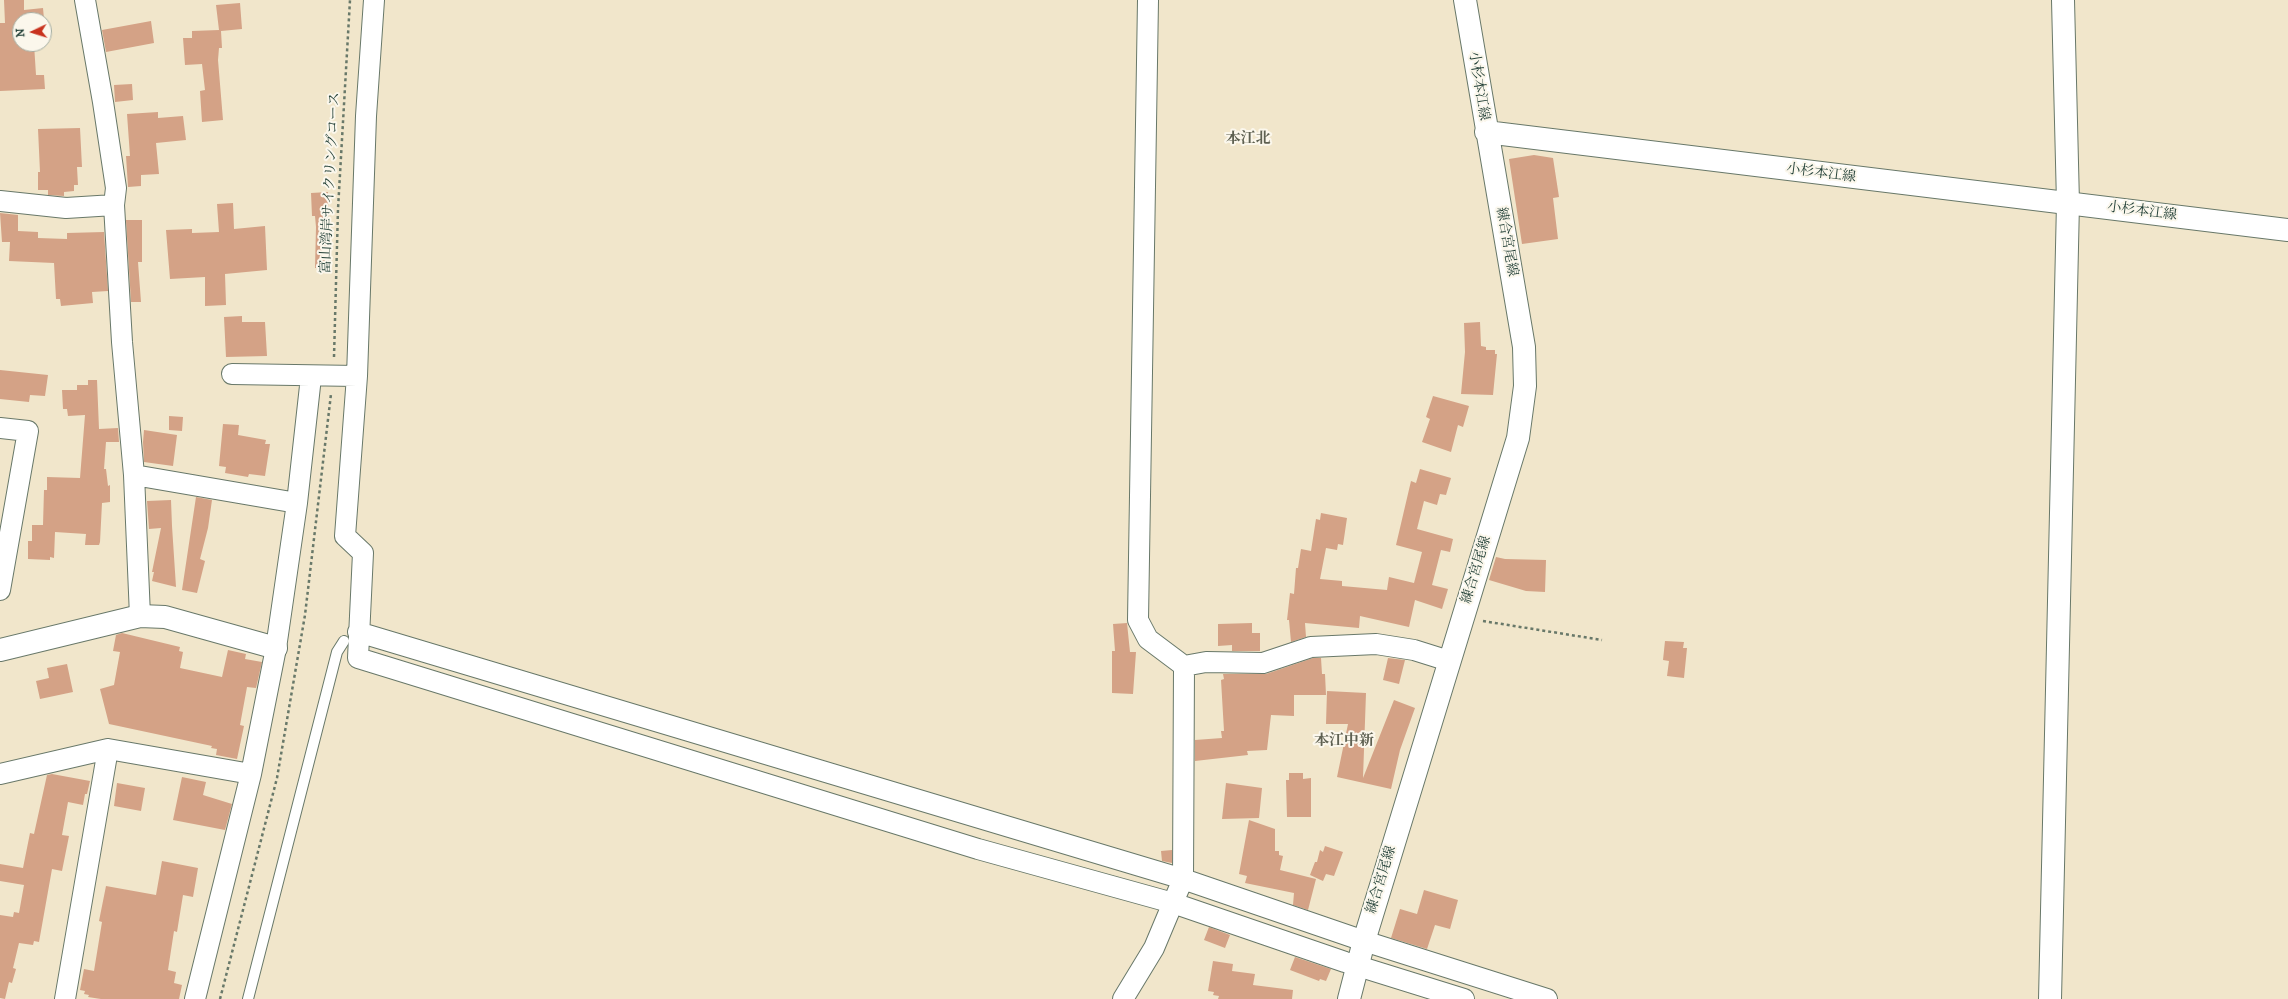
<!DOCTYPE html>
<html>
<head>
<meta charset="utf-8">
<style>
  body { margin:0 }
  #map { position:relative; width:2288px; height:999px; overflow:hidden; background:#f1e6cb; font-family:"IM FELL DW Pica",serif }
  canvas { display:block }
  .north { position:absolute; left:12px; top:12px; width:40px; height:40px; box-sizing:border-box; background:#fbf7ec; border:1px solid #a3ada2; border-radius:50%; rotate:266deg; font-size:11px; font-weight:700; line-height:16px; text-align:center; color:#1f3d34 }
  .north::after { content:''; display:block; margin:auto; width:14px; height:18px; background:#c8321e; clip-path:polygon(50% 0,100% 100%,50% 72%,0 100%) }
</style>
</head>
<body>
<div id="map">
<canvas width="2288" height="999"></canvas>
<div class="north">N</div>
</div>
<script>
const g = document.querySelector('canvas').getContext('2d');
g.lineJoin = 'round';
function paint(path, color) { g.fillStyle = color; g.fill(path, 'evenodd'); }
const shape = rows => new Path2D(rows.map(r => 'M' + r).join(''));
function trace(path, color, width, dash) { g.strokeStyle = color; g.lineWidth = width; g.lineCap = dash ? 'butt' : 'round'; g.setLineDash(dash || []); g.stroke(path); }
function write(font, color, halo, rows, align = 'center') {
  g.font = font + ' "IM FELL DW Pica","Noto Serif JP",serif'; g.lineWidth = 4; g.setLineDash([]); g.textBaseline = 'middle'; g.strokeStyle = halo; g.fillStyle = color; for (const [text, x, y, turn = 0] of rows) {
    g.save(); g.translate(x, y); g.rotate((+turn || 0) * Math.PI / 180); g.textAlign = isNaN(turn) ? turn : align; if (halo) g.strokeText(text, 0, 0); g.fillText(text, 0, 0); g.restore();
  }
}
const building = shape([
  [4,0,24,0,24,10,43,8,44,19,47,19,48,38,44,41,44,20,20,20,20,44,34,44,36,75,44,75,45,89,0,91,0,23,5,23],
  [240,3,242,29,221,31,222,48,219,48,218,60,223,120,202,122,200,91,205,90,202,64,185,65,183,38,192,38,192,31,219,30,216,5],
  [151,21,154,43,106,52,102,30],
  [132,84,133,100,115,102,114,85],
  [158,112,158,118,183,116,186,140,156,143,159,174,141,175,141,186,128,187,126,156,130,156,127,114],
  [80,128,82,167,77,167,78,185,74,185,74,191,64,192,64,196,48,195,48,190,38,190,38,172,40,172,38,129],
  [1534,155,1553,158,1559,197,1553,198,1558,239,1522,244,1509,159],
  [328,192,329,268,315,268,316,227,315,216,312,216,311,193],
  [233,203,234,229,265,226,267,270,225,274,226,305,205,306,205,277,170,279,166,230,192,229,192,233,219,232,217,204],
  [0,213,18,215,18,231,38,232,38,238,67,239,67,233,104,232,108,291,92,292,93,303,61,306,60,299,56,299,54,263,9,261,10,242,2,242],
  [126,220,142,220,142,262,138,262,141,302,131,302],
  [242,316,242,322,265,322,267,356,226,357,224,317],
  [1480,322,1481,346,1486,347,1486,350,1495,350,1495,354,1497,354,1493,395,1461,394,1465,352,1464,323],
  [0,370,48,375,45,396,30,395,29,402,0,399],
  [88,380,97,380,99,429,118,428,119,442,106,442,104,469,106,469,108,486,110,485,110,502,102,503,100,542,99,545,85,545,86,534,55,532,54,558,50,557,50,560,28,559,28,541,32,541,32,525,43,525,44,490,47,490,47,477,80,478,85,415,68,416,67,409,63,409,62,390,77,390,77,385,88,385],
  [1433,396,1469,406,1463,427,1458,425,1451,452,1422,442,1430,419,1426,417],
  [169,416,183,417,182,431,169,430],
  [223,424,239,425,238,435,266,440,265,444,270,444,265,476,249,474,248,477,225,473,226,467,219,466],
  [144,430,177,435,173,466,144,462,143,442],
  [1420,469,1451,478,1446,495,1440,494,1437,505,1424,501,1417,529,1453,539,1450,552,1441,550,1432,585,1448,589,1442,609,1415,600,1409,627,1360,616,1359,628,1305,623,1306,637,1291,642,1289,620,1287,620,1290,593,1294,594,1296,568,1298,568,1301,549,1311,551,1316,519,1320,520,1321,513,1347,518,1343,545,1338,544,1337,550,1326,548,1320,579,1342,581,1342,586,1387,590,1389,577,1414,583,1422,552,1396,545,1411,481,1416,483],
  [196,497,212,500,208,528,200,559,205,561,197,593,182,590],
  [171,500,172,526,176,587,152,581,154,572,152,572,161,528,149,529,147,501],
  [1496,557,1505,559,1546,560,1545,592,1526,591,1489,580],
  [1127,623,1130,652,1136,652,1133,694,1112,693,1112,651,1115,651,1113,624],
  [1252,623,1252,633,1260,633,1260,651,1232,651,1232,645,1218,646,1218,624],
  [122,633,180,647,179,651,183,652,180,668,222,677,228,650,246,654,245,659,262,662,256,688,247,687,240,725,244,726,237,759,216,755,217,749,211,748,212,746,109,724,100,689,114,685,120,652,113,651,116,635],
  [1665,641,1684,642,1683,648,1687,648,1684,678,1667,676,1669,661,1663,660],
  [1313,658,1321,658,1322,674,1325,674,1326,695,1294,695,1294,716,1271,715,1267,750,1247,751,1248,755,1195,761,1195,740,1222,738,1221,731,1224,731,1221,680,1224,679,1223,674,1266,674],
  [1388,658,1405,660,1399,684,1383,680],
  [67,664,73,692,40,699,36,681,49,678,47,668],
  [1327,691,1366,693,1363,778,1394,700,1415,708,1400,750,1391,789,1337,777,1348,724,1326,724],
  [1289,773,1303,773,1303,779,1311,778,1311,817,1287,817,1286,780,1289,780],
  [52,774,90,781,87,794,85,794,83,805,68,802,62,835,69,836,62,871,52,869,39,942,34,941,33,945,19,943,13,968,16,969,12,983,9,982,5,999,0,998,0,915,13,917,14,912,19,913,24,885,0,881,0,864,23,868,30,833,34,834,47,775],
  [182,777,206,782,203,795,232,804,225,830,173,820],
  [117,783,145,788,141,811,114,806],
  [1226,783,1262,788,1259,818,1222,819],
  [1249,820,1275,829,1275,851,1279,851,1279,855,1283,856,1280,870,1316,879,1308,910,1293,905,1294,893,1245,883,1247,876,1239,874],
  [1325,846,1343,852,1334,876,1326,874,1323,881,1310,875,1315,862,1317,862,1320,850,1323,852],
  [1172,850,1172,863,1162,861,1161,851],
  [162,861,198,868,193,897,183,895,177,932,174,931,168,970,176,972,174,983,182,985,179,999,101,999,88,997,89,995,84,994,85,991,80,990,84,969,94,971,102,922,99,921,106,886,156,895],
  [1424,890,1458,900,1450,929,1435,925,1427,949,1391,938,1400,909,1417,914],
  [1209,927,1230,935,1225,948,1204,940],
  [1295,957,1331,969,1326,981,1320,979,1319,981,1290,970],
  [1213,961,1233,964,1232,971,1255,974,1253,985,1293,990,1292,999,1218,999,1219,996,1213,995,1214,992,1208,991]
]);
const path = shape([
  [334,357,338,209,350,0],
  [1483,621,1602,640],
  [220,999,277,778,305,615,331,394]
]);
const service = shape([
  [248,999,337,652,344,641]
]);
const minor = shape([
  [85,0,103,102,116,188,114,205,122,342,134,475,140,616],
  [374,0,366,116,357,376,345,536,363,553,358,658,978,849,1173,903,1345,962,1464,999],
  [0,201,66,208,114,205],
  [232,374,357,376],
  [0,428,28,431,0,590],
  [134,475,297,503],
  [358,632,1183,879,1364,941,1547,999],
  [1184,666,1206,662,1263,663,1311,647,1376,644,1414,650,1449,661],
  [0,774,108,749,251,774],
  [65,999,108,749],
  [195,999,251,774,276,648,297,503,311,377],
  [1123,999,1154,948,1183,879,1184,666,1148,639,1138,620,1148,0]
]);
const tertiary = shape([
  [0,650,140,616,165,617,276,648],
  [2050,999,2068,203,2063,0]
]);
const secondary = shape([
  [1486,132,2288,230],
  [1349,999,1364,941,1518,438,1525,386,1524,347,1465,0]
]);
const streetNames = [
  ["小杉本江線",1478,86,81],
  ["小杉本江線",1821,174,7],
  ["富山湾岸サイクリングコース",331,183,-87],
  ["小杉本江線",2142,212,7],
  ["練合宮尾線",1506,242,80],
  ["練合宮尾線",1477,570,-73],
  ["練合宮尾線",1382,880,-73]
];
const neighbourhoodNames = [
  ["本江北",1248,140],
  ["本江中新",1344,742]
];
paint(building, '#d4a286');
trace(service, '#687869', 12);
trace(minor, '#687869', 22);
trace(tertiary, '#687869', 24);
trace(secondary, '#687869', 24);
trace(path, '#687869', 2.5, [3, 3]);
trace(service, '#fff', 10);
trace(minor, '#fff', 20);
trace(tertiary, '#fff', 22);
trace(secondary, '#fff', 22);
write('14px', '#1f3d34', '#fbf7ec', streetNames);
write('bold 15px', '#5e6051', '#fbf7ec', neighbourhoodNames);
</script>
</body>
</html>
